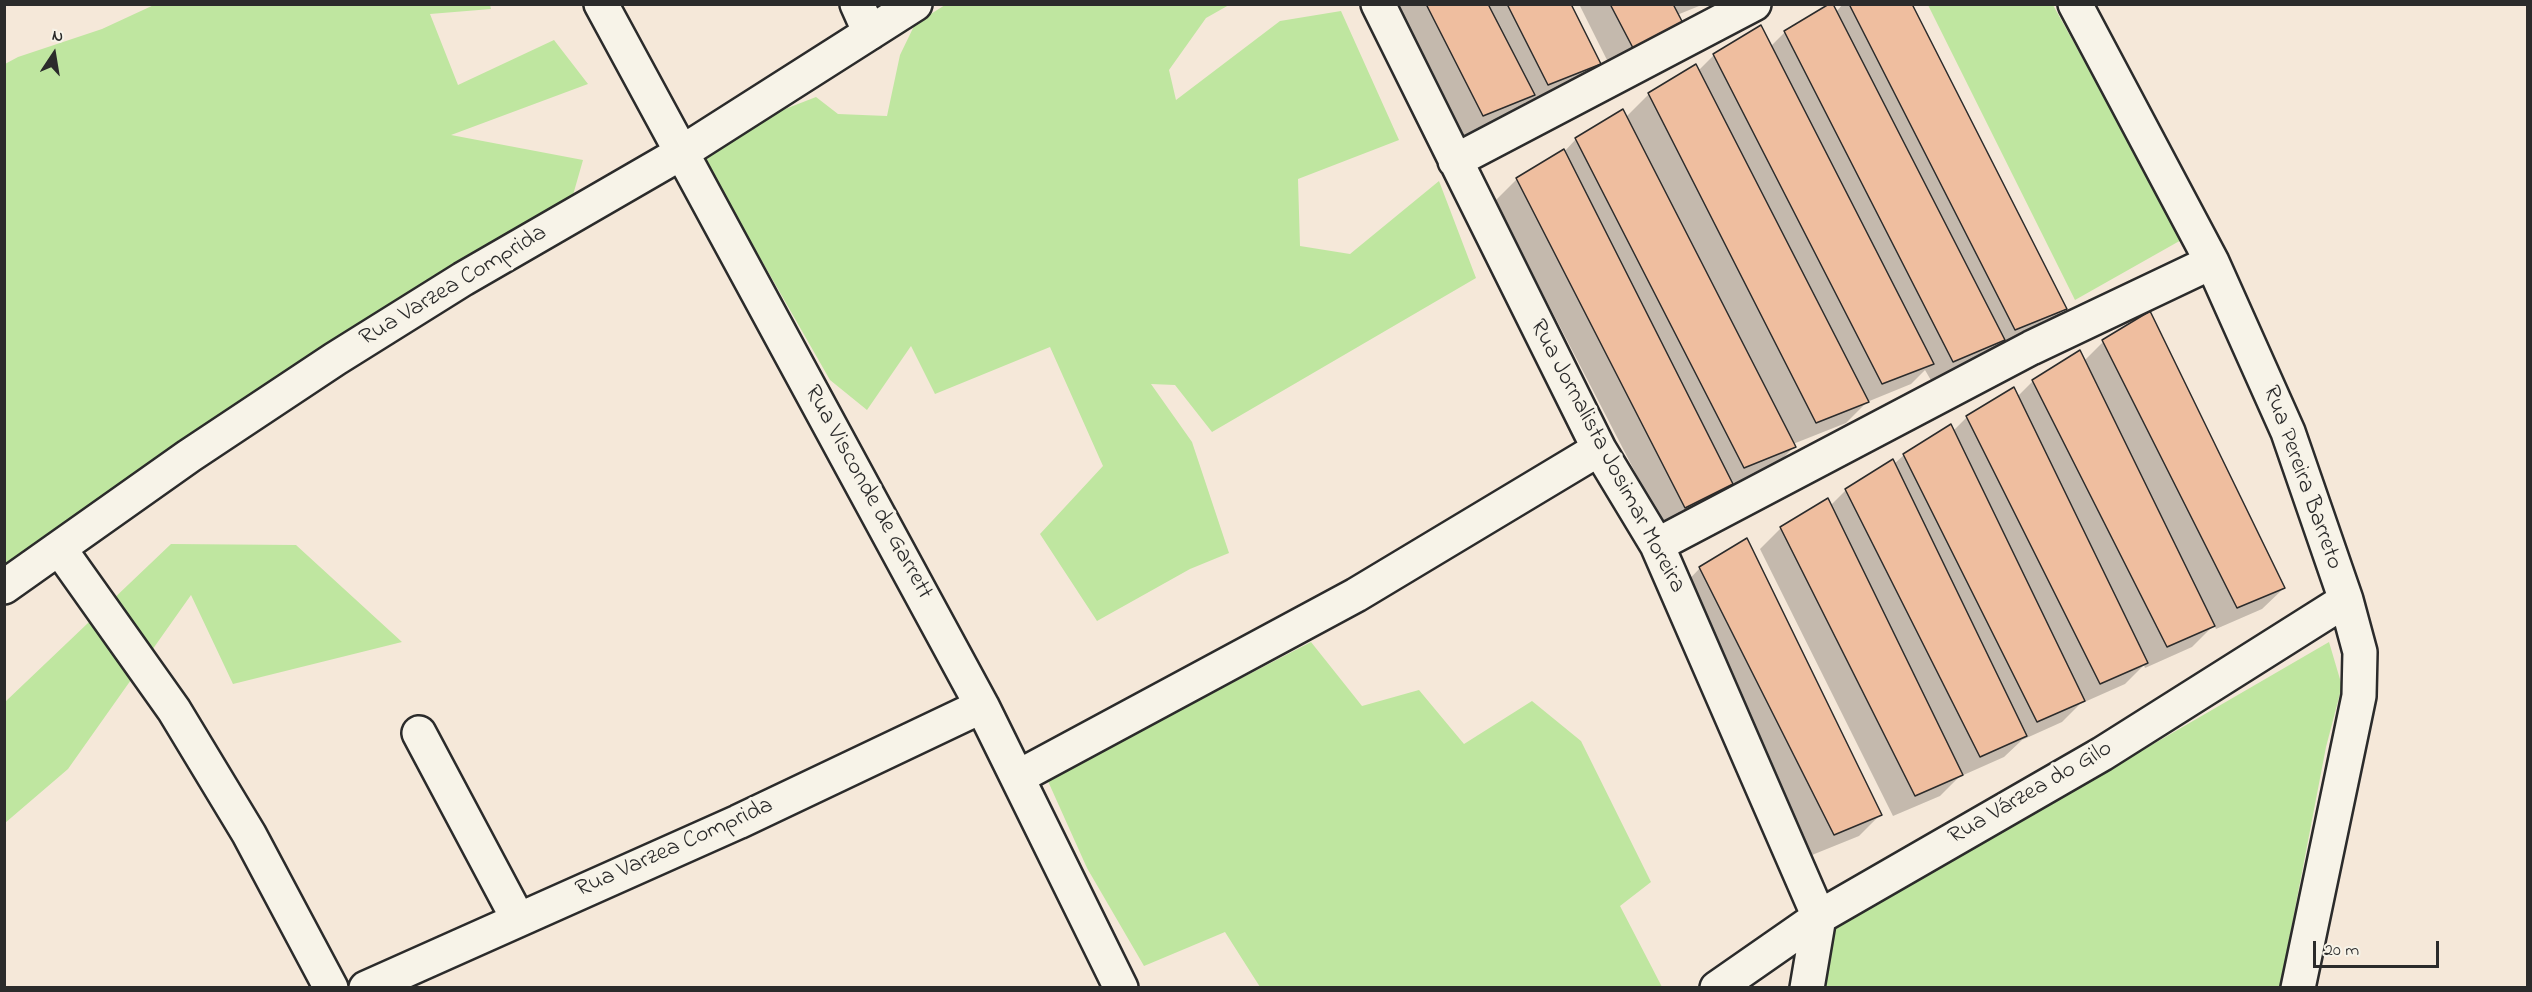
<!DOCTYPE html>
<html>
<head>
<meta charset="utf-8">
<style>
  body { margin:0 }
  #map { position:relative; width:2532px; height:992px; overflow:hidden; background:#f5e8d9; font-family:"Indie Flower",sans-serif }
  canvas { display:block }
  .frame { position:absolute; inset:0; border:6px solid #2b2b2b; pointer-events:none }
  .north { position:absolute; left:24px; top:24px; width:60px; height:60px; -webkit-text-stroke:4px #f7f3e8; paint-order:stroke; rotate:12deg; font-size:16px; font-weight:700; line-height:24px; text-align:center; color:#2b2b2b }
  .north::after { content:''; display:block; margin:auto; width:21px; height:27px; background:#2b2b2b; clip-path:polygon(50% 0,100% 100%,50% 72%,0 100%) }
  .scale { position:absolute; left:2313px; top:941px; width:126px; height:27px; box-sizing:border-box; border:3px solid #2b2b2b; border-top:0; padding-left:8px; font-size:18px; line-height:21px; white-space:nowrap; color:#2b2b2b; -webkit-text-stroke:4px #f7f3e8; paint-order:stroke }
</style>
</head>
<body>
<div id="map">
<canvas width="2532" height="992"></canvas>
<div class="frame"></div>
<div class="north">N</div>
<div class="scale">20 m</div>
</div>
<script>
const g = document.querySelector('canvas').getContext('2d');
g.lineJoin = 'round';
function paint(path, color) { g.fillStyle = color; g.fill(path, 'evenodd'); }
const shape = rows => new Path2D(rows.map(r => 'M' + r).join(''));
function trace(path, color, width, dash) { g.strokeStyle = color; g.lineWidth = width; g.lineCap = dash ? 'butt' : 'round'; g.setLineDash(dash || []); g.stroke(path); }
function write(font, color, halo, rows, align = 'center') {
  g.font = font + ' "Indie Flower",sans-serif'; g.lineWidth = 6; g.setLineDash([]); g.textBaseline = 'middle'; g.strokeStyle = halo; g.fillStyle = color; for (const [text, x, y, turn = 0] of rows) {
    g.save(); g.translate(x, y); g.rotate((+turn || 0) * Math.PI / 180); g.textAlign = isNaN(turn) ? turn : align; if (halo) g.strokeText(text, 0, 0); g.fillText(text, 0, 0); g.restore();
  }
}
const green = shape([
  [156,4,490,5,491,9,430,14,458,85,554,40,588,84,451,135,583,160,573,195,5,596,5,64,18,57,102,29],
  [945,5,1229,5,1206,18,1169,70,1176,100,1280,21,1341,11,1399,140,1298,179,1300,246,1350,254,1439,181,1476,278,1212,432,1175,385,1151,384,1192,442,1229,553,1190,569,1097,621,1040,534,1103,466,1050,347,935,394,911,346,867,410,830,380,695,144,816,97,838,114,887,116,900,55,915,24],
  [1928,5,2053,5,2183,239,2075,300],
  [171,544,296,545,402,642,233,684,191,595,68,769,5,823,5,702],
  [1311,642,1362,706,1419,690,1464,744,1532,701,1581,741,1651,882,1620,906,1662,987,1260,987,1225,932,1144,966,1087,868,1047,779],
  [2329,642,2342,686,2326,747,2280,987,1815,988,1833,930]
]);
const shadow = shape([
  [1394,4,1569,4,1599,64,1578,85,1527,105,1526,102,1512,116,1461,137],
  [1579,4,1704,4,1677,15,1683,27,1611,68],
  [1843,4,1910,4,2065,308,2044,330,1932,382,1925,370,1911,384,1867,402,1846,423,1793,444,1794,447,1773,468,1730,486,1710,505,1664,528,1495,201,1517,179,1564,152,1576,139,1626,117,1649,94,1698,71,1714,55,1770,47,1785,32,1836,12],
  [2103,342,2284,588,2262,609,2216,629,2214,625,2192,647,2145,668,2144,665,2125,684,2080,704,2062,722,2022,740,2004,757,1959,777,1940,796,1893,816,1760,549,1781,528,1830,506,1846,490,1894,464,1904,455,1953,431,1967,417,2017,397,2033,381,2084,361],
  [1700,568,1880,815,1859,836,1812,855,1679,590]
]);
const building = shape([
  [1426,4,1488,4,1535,95,1483,116,1426,4],
  [1507,4,1571,4,1601,64,1548,85,1507,4],
  [1610,4,1673,4,1685,27,1633,48,1610,4],
  [1829,4,1833,4,2005,340,1953,362,1784,31,1829,4],
  [1849,4,1912,4,2067,309,2015,330,1849,4],
  [1761,25,1934,364,1882,384,1713,54,1761,25],
  [1696,64,1869,402,1816,423,1648,93,1696,64],
  [1623,109,1796,447,1744,468,1575,138,1623,109],
  [1564,149,1733,484,1685,508,1516,178,1564,149],
  [2150,311,2285,588,2237,608,2102,340,2150,311],
  [2080,350,2215,626,2167,647,2032,380,2080,350],
  [2014,387,2148,663,2100,684,1966,416,2014,387],
  [1951,424,2085,701,2037,722,1903,454,1951,424],
  [1893,459,2027,736,1980,757,1845,489,1893,459],
  [1828,498,1963,775,1915,796,1780,527,1828,498],
  [1747,538,1882,815,1834,835,1699,567,1747,538]
]);
const minor = shape([
  [601,4,982,706,1121,988],
  [857,4,870,33],
  [1378,4,1599,449,1657,545,1819,917,1807,988],
  [2075,4,2212,262,2288,432,2346,600,2360,652,2359,696,2298,988],
  [1455,161,1754,4],
  [1657,545,2031,348,2212,262],
  [59,548,174,710,249,834,331,988],
  [4,587,189,456,335,359,463,279,681,153,915,4],
  [419,733,518,919],
  [1018,777,1356,595,1599,449],
  [366,988,738,822,982,706],
  [1717,988,1819,917,2102,754,2346,600]
]);
const streetNames = [
  ["Rua Varzea Comprida",454,287,-31],
  ["Rua Jornalista Josimar Moreira",1606,457,62],
  ["Rua Pereira Barreto",2301,478,70],
  ["Rua Visconde de Garrett",867,493,61],
  ["Rua Várzea do Gilo",2031,794,-30],
  ["Rua Varzea Comprida",675,849,-24]
];
paint(green, '#bfe6a0');
paint(shadow, '#0003');
paint(building, '#efbe9f');
trace(building, '#2b2b2b', 1.5);
trace(minor, '#2b2b2b', 38);
trace(minor, '#f7f3e8', 33);
write('24px', '#2b2b2b', '#f7f3e8', streetNames);
</script>
</body>
</html>
